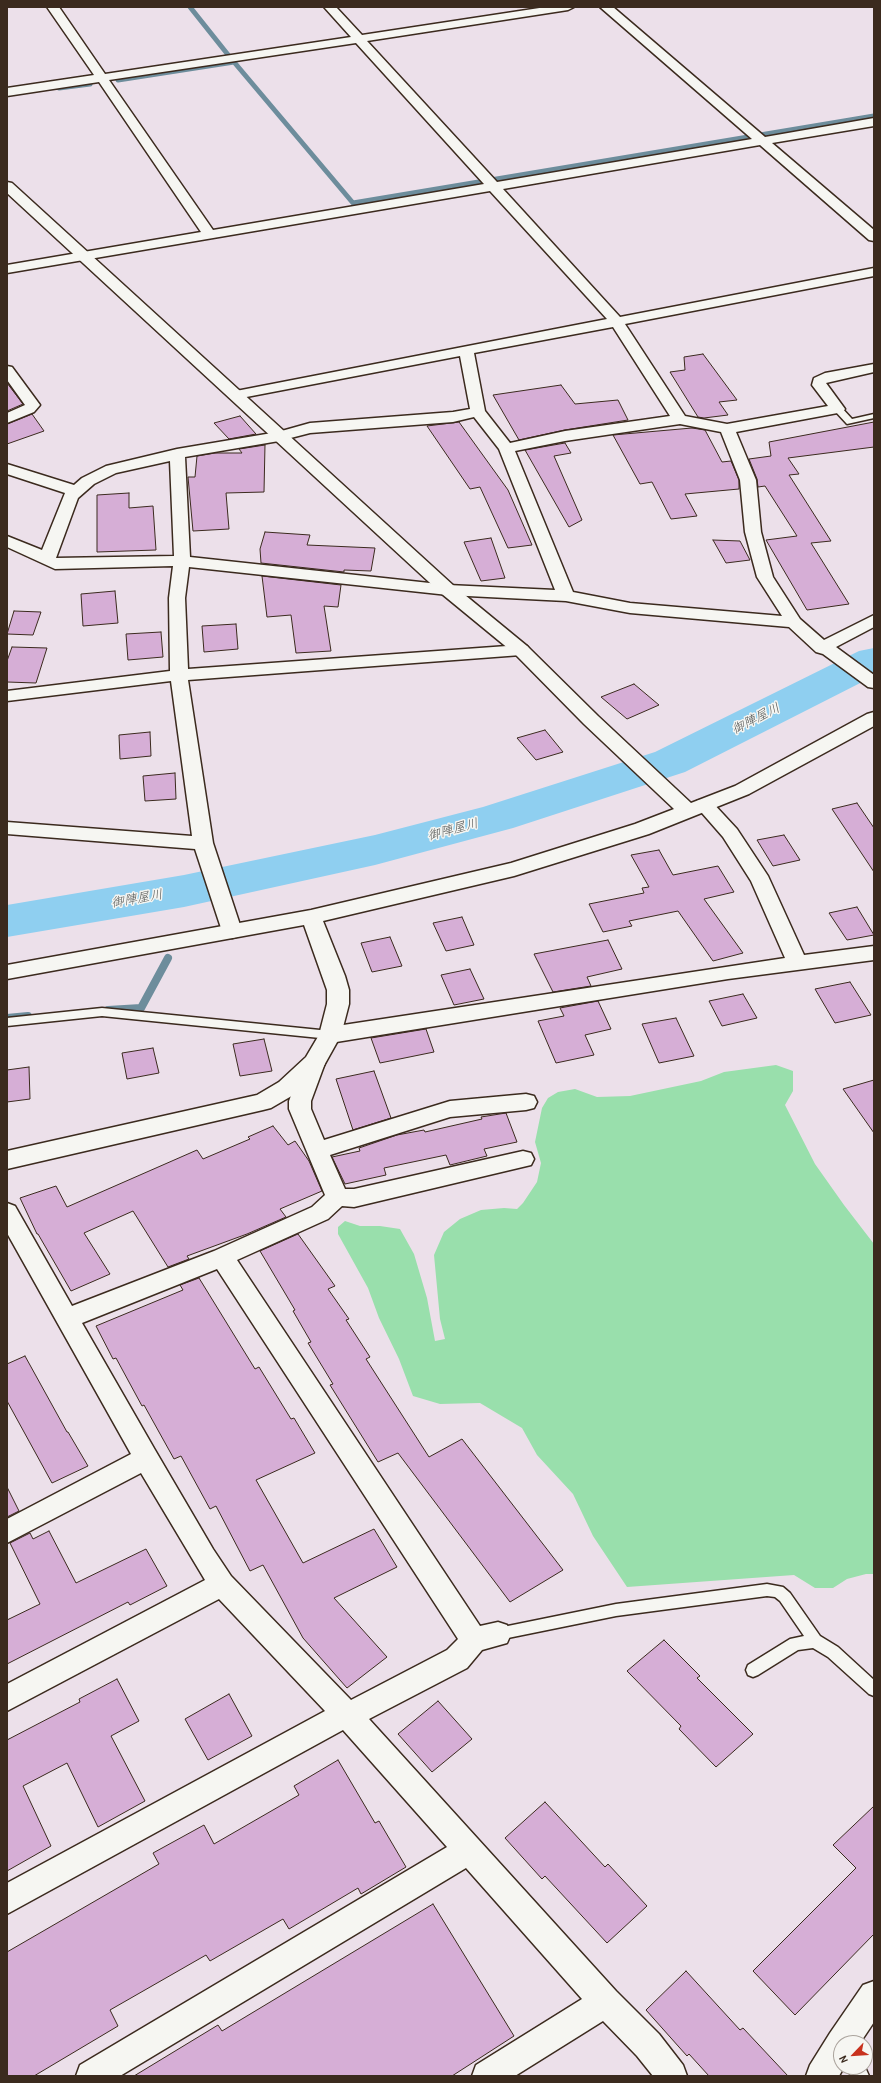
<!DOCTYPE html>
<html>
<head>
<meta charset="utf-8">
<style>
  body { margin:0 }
  #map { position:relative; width:881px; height:2083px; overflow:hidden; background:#ece0ea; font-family:"Patrick Hand",sans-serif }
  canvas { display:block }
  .frame { position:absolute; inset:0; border:8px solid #3b2a1e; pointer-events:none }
  .north { position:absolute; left:833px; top:2035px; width:40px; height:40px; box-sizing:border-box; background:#f6f6f2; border:1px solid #aba49d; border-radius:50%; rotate:245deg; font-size:11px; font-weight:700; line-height:16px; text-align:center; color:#3b2a1e }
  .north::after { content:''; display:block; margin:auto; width:14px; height:18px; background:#c8321e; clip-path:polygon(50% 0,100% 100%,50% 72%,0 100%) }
</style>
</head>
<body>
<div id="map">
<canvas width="881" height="2083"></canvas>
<div class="frame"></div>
<div class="north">N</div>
</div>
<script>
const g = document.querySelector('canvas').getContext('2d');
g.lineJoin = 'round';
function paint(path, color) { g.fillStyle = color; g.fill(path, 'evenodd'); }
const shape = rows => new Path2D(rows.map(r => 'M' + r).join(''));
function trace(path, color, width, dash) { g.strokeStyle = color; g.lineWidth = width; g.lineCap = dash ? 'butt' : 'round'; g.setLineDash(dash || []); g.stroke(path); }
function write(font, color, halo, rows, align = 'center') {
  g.font = font + ' "Patrick Hand","Klee One",sans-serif'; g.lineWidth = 3; g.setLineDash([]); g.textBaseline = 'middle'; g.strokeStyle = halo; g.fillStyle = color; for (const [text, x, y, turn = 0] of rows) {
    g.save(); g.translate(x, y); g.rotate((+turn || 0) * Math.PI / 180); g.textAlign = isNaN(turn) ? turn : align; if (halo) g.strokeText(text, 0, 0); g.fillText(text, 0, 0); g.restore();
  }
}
const green = shape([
  [776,1065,793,1071,793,1091,785,1105,815,1164,844,1205,874,1244,874,1574,866,1574,847,1579,833,1588,815,1588,794,1575,627,1587,593,1536,573,1494,537,1455,522,1428,480,1403,440,1404,413,1396,399,1359,379,1318,368,1288,338,1234,338,1227,345,1221,360,1226,380,1226,400,1229,414,1254,427,1298,435,1341,445,1339,440,1319,434,1255,444,1232,460,1219,481,1210,504,1208,517,1209,523,1203,537,1182,541,1163,535,1142,542,1108,548,1098,558,1092,575,1089,597,1097,630,1096,701,1081,724,1072]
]);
const streamFar1 = shape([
  [190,7,229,56],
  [234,62,353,203,874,116],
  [118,80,234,62],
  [59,88,90,84]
]);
const stream = shape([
  [108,1010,141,1008,168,958],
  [7,1018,28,1016]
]);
const river = shape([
  [874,648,874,676,685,772,513,828,375,865,184,907,7,937,7,905,184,875,375,835,483,807,655,752,859,651,874,648]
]);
const building = shape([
  [703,354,737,400,719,402,728,415,704,418,698,417,670,372,685,370,684,357,703,354],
  [7,383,23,404,7,411,7,383],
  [561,385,575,404,618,400,628,420,565,430,519,440,493,395,561,385],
  [32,414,44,431,7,444,7,424,32,414],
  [240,416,256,434,229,439,214,423,240,416],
  [459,422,508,490,532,545,508,548,480,487,470,489,427,426,459,422],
  [874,422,874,447,788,458,799,474,789,475,831,541,811,543,849,604,807,610,766,540,797,536,765,486,758,487,757,479,749,459,771,456,769,442,874,422],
  [692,428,705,430,722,462,731,461,739,480,739,489,685,494,697,516,671,519,652,482,640,484,613,435,692,428],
  [565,443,571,453,554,456,582,520,569,527,525,450,565,443],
  [265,445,264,492,226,493,229,529,193,531,188,477,195,477,197,456,215,453,242,453,239,449,265,445],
  [129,493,129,508,153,506,156,550,97,552,97,495,129,493],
  [265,532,310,535,307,545,375,548,371,571,344,570,344,572,261,563,260,549,265,532],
  [491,538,505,578,481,581,464,542,491,538],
  [713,540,740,541,750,560,726,563,713,540],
  [262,576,341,585,338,607,324,606,331,651,296,653,291,615,267,617,262,576],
  [115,591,118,623,83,626,81,594,115,591],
  [14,611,41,612,33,635,7,634,14,611],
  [236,624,238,649,204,652,202,626,236,624],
  [161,632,163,657,128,660,126,634,161,632],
  [12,647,47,648,36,683,7,682,7,661,12,647],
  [634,684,659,705,627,719,601,697,634,684],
  [545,730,563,752,536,760,517,738,545,730],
  [150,732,151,756,120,759,119,735,150,732],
  [175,773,176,799,145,801,143,776,175,773],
  [857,803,874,828,874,872,832,809,857,803],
  [784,835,800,860,773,866,757,840,784,835],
  [659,850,673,875,718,866,734,892,704,899,743,953,713,961,678,911,629,921,632,926,603,932,589,904,644,893,642,888,649,887,631,855,659,850],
  [857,907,874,935,847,940,829,913,857,907],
  [462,917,474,945,446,951,433,923,462,917],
  [390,937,402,966,372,972,361,943,390,937],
  [608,940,622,969,587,977,591,986,553,992,534,954,608,940],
  [470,969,484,999,454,1005,441,975,470,969],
  [850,982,871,1015,835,1023,815,989,850,982],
  [743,994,757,1018,722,1026,709,1001,743,994],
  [598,1001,611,1029,585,1035,594,1055,556,1063,538,1021,564,1016,560,1008,598,1001],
  [676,1018,694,1056,659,1063,642,1024,676,1018],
  [426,1029,434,1052,380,1063,371,1038,426,1029],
  [264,1039,272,1071,240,1076,233,1044,264,1039],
  [153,1048,159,1073,127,1079,122,1053,153,1048],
  [29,1067,30,1099,7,1102,7,1070,29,1067],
  [374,1071,391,1118,353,1130,336,1079,374,1071],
  [874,1080,874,1133,843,1089,874,1080],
  [506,1113,517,1142,484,1149,487,1156,450,1165,446,1155,384,1168,386,1175,345,1184,332,1157,360,1151,359,1148,397,1135,424,1130,425,1132,482,1119,481,1117,506,1113],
  [273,1126,288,1145,295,1141,309,1161,322,1191,280,1209,286,1217,247,1234,187,1256,189,1259,168,1267,133,1211,84,1233,110,1274,71,1291,38,1234,37,1234,20,1198,56,1186,67,1207,197,1150,203,1159,250,1139,248,1137,273,1126],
  [298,1234,335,1286,328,1289,349,1319,346,1320,370,1357,366,1359,429,1457,462,1439,563,1570,510,1602,398,1453,378,1462,330,1385,333,1384,308,1343,311,1342,293,1311,295,1310,260,1251,298,1234],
  [199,1278,255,1369,259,1367,291,1419,294,1418,315,1453,256,1480,303,1563,374,1529,397,1567,334,1598,387,1657,347,1688,303,1638,263,1565,250,1571,216,1506,210,1509,181,1456,174,1459,144,1405,142,1406,116,1358,113,1359,96,1326,183,1290,180,1285,199,1278],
  [25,1356,67,1432,68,1432,88,1466,52,1483,7,1401,7,1364,25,1356],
  [7,1487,19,1511,7,1517,7,1487],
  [49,1531,76,1583,146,1549,167,1586,130,1605,128,1602,7,1664,7,1620,40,1604,10,1543,30,1533,33,1539,49,1531],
  [664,1640,700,1676,697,1678,753,1734,716,1767,679,1729,681,1726,627,1671,664,1640],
  [117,1679,139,1721,111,1736,145,1801,98,1827,67,1763,23,1786,51,1846,7,1871,7,1740,80,1702,79,1699,117,1679],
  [229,1694,252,1736,208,1760,185,1719,229,1694],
  [438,1701,472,1739,432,1772,398,1734,438,1701],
  [338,1760,375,1823,379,1821,406,1867,361,1894,358,1888,289,1929,283,1919,210,1961,206,1955,110,2010,118,2026,34,2076,7,2076,7,1952,159,1864,153,1853,204,1825,214,1844,299,1795,294,1786,338,1760],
  [545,1802,605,1867,608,1864,647,1906,607,1943,545,1876,542,1879,505,1838,545,1802],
  [874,1806,874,1934,795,2015,753,1971,856,1868,833,1845,874,1806],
  [433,1904,514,2036,452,2076,134,2076,218,2025,222,2031,433,1904],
  [686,1971,740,2030,743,2028,788,2076,709,2076,689,2054,687,2056,646,2010,686,1971]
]);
const service = shape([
  [835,407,841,407,852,419,874,414,874,418,847,424,835,411,835,407],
  [102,1008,330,1031,335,1035,330,1039,102,1016,7,1026,7,1018,102,1008],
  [767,1584,783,1587,790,1593,820,1636,838,1647,874,1680,874,1696,869,1694,828,1657,813,1648,798,1650,758,1675,753,1677,748,1675,746,1670,748,1665,790,1639,804,1636,780,1601,775,1597,767,1596,616,1616,498,1640,493,1639,491,1634,493,1629,498,1628,616,1604,767,1584],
  [847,2067,865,2067,869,2076,851,2076,847,2067]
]);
const minor = shape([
  [47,7,59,7,105,74,351,37,324,7,336,7,362,35,546,7,574,7,568,10,367,41,497,182,752,139,600,7,613,7,765,137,874,118,874,126,772,143,874,230,874,241,869,240,760,145,503,189,620,317,874,268,874,276,625,324,685,416,727,424,828,406,812,385,814,378,825,373,874,364,874,372,826,383,845,409,843,412,736,432,756,480,761,532,773,577,800,619,824,640,874,615,874,627,836,647,874,675,874,688,868,687,823,654,816,652,789,627,630,613,566,601,448,595,189,567,185,598,188,669,521,645,527,646,530,650,527,654,521,655,188,680,213,843,242,931,239,936,232,938,225,936,222,931,195,849,7,834,7,822,192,836,171,681,7,701,7,691,170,671,169,598,173,566,55,569,7,547,7,536,42,550,65,493,7,474,7,464,74,485,82,478,106,466,177,449,278,432,310,423,453,412,470,409,460,356,236,399,231,398,229,395,231,392,236,391,607,319,490,191,7,273,7,265,201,232,99,82,7,96,7,88,94,75,47,7],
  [356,43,484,184,213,230,109,80,356,43],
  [613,327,670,416,565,431,510,443,485,411,474,353,613,327],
  [474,417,499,449,555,590,448,585,190,557,185,457,279,441,310,433,453,422,474,417],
  [680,424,721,432,740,480,745,532,757,577,782,616,630,603,573,592,515,451,565,441,680,424],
  [170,461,174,556,56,558,78,498,94,484,116,473,170,461],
  [7,366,12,367,40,405,34,412,7,423,7,413,25,405,7,380,7,366],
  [704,799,711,801,737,829,768,876,804,955,874,946,874,960,728,979,330,1043,323,1040,320,1035,323,1030,330,1027,785,958,751,881,723,837,695,805,697,801,704,799],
  [314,1055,321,1058,325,1063,311,1101,311,1109,324,1140,450,1101,526,1094,534,1096,537,1102,534,1108,526,1110,450,1117,330,1155,345,1189,354,1189,523,1151,531,1153,534,1159,531,1165,354,1207,342,1206,328,1219,237,1260,480,1626,498,1622,507,1625,511,1634,507,1643,482,1650,467,1668,369,1719,616,1991,659,2034,683,2065,687,2076,653,2076,637,2056,603,2021,515,2076,472,2076,476,2065,582,1999,466,1868,120,2076,76,2076,80,2065,447,1847,343,1730,7,1914,7,1883,325,1711,219,1599,7,1711,7,1684,205,1580,141,1473,7,1543,7,1519,131,1454,7,1233,7,1203,15,1206,72,1306,214,1251,312,1207,325,1195,289,1109,289,1101,303,1063,307,1058,314,1055],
  [217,1269,458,1639,447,1650,351,1700,231,1576,213,1549,155,1450,82,1323,217,1269],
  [874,1981,874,2022,860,2043,841,2043,841,2067,844,2067,839,2076,806,2076,810,2065,830,2033,863,1985,874,1981]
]);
const tertiary = shape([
  [7,182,12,183,454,586,527,646,598,716,691,803,735,786,867,714,874,712,874,726,749,794,649,834,514,876,323,921,345,976,349,990,349,1004,341,1035,322,1069,295,1094,271,1108,263,1110,7,1169,7,1151,257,1095,279,1082,306,1057,319,1035,327,1004,327,990,304,925,7,979,7,965,311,910,511,863,635,824,674,809,584,724,515,654,442,594,7,193,7,182]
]);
const waterNames = [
  ["御陣屋川",756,719,-27],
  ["御陣屋川",453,830,-15],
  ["御陣屋川",137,899,-10]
];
paint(green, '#99dfac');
trace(streamFar1, '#6d8d9c', 5);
trace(stream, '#6d8d9c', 8);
paint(river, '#8fcff0');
paint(building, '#d6aed6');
trace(building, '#3b2a1e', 1);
trace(service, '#3b2a1e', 3);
trace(minor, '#3b2a1e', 3);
trace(tertiary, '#3b2a1e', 3);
paint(service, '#f6f6f2');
paint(minor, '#f6f6f2');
paint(tertiary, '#f6f6f2');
write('italic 13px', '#505352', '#f6f6f2', waterNames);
</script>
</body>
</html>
